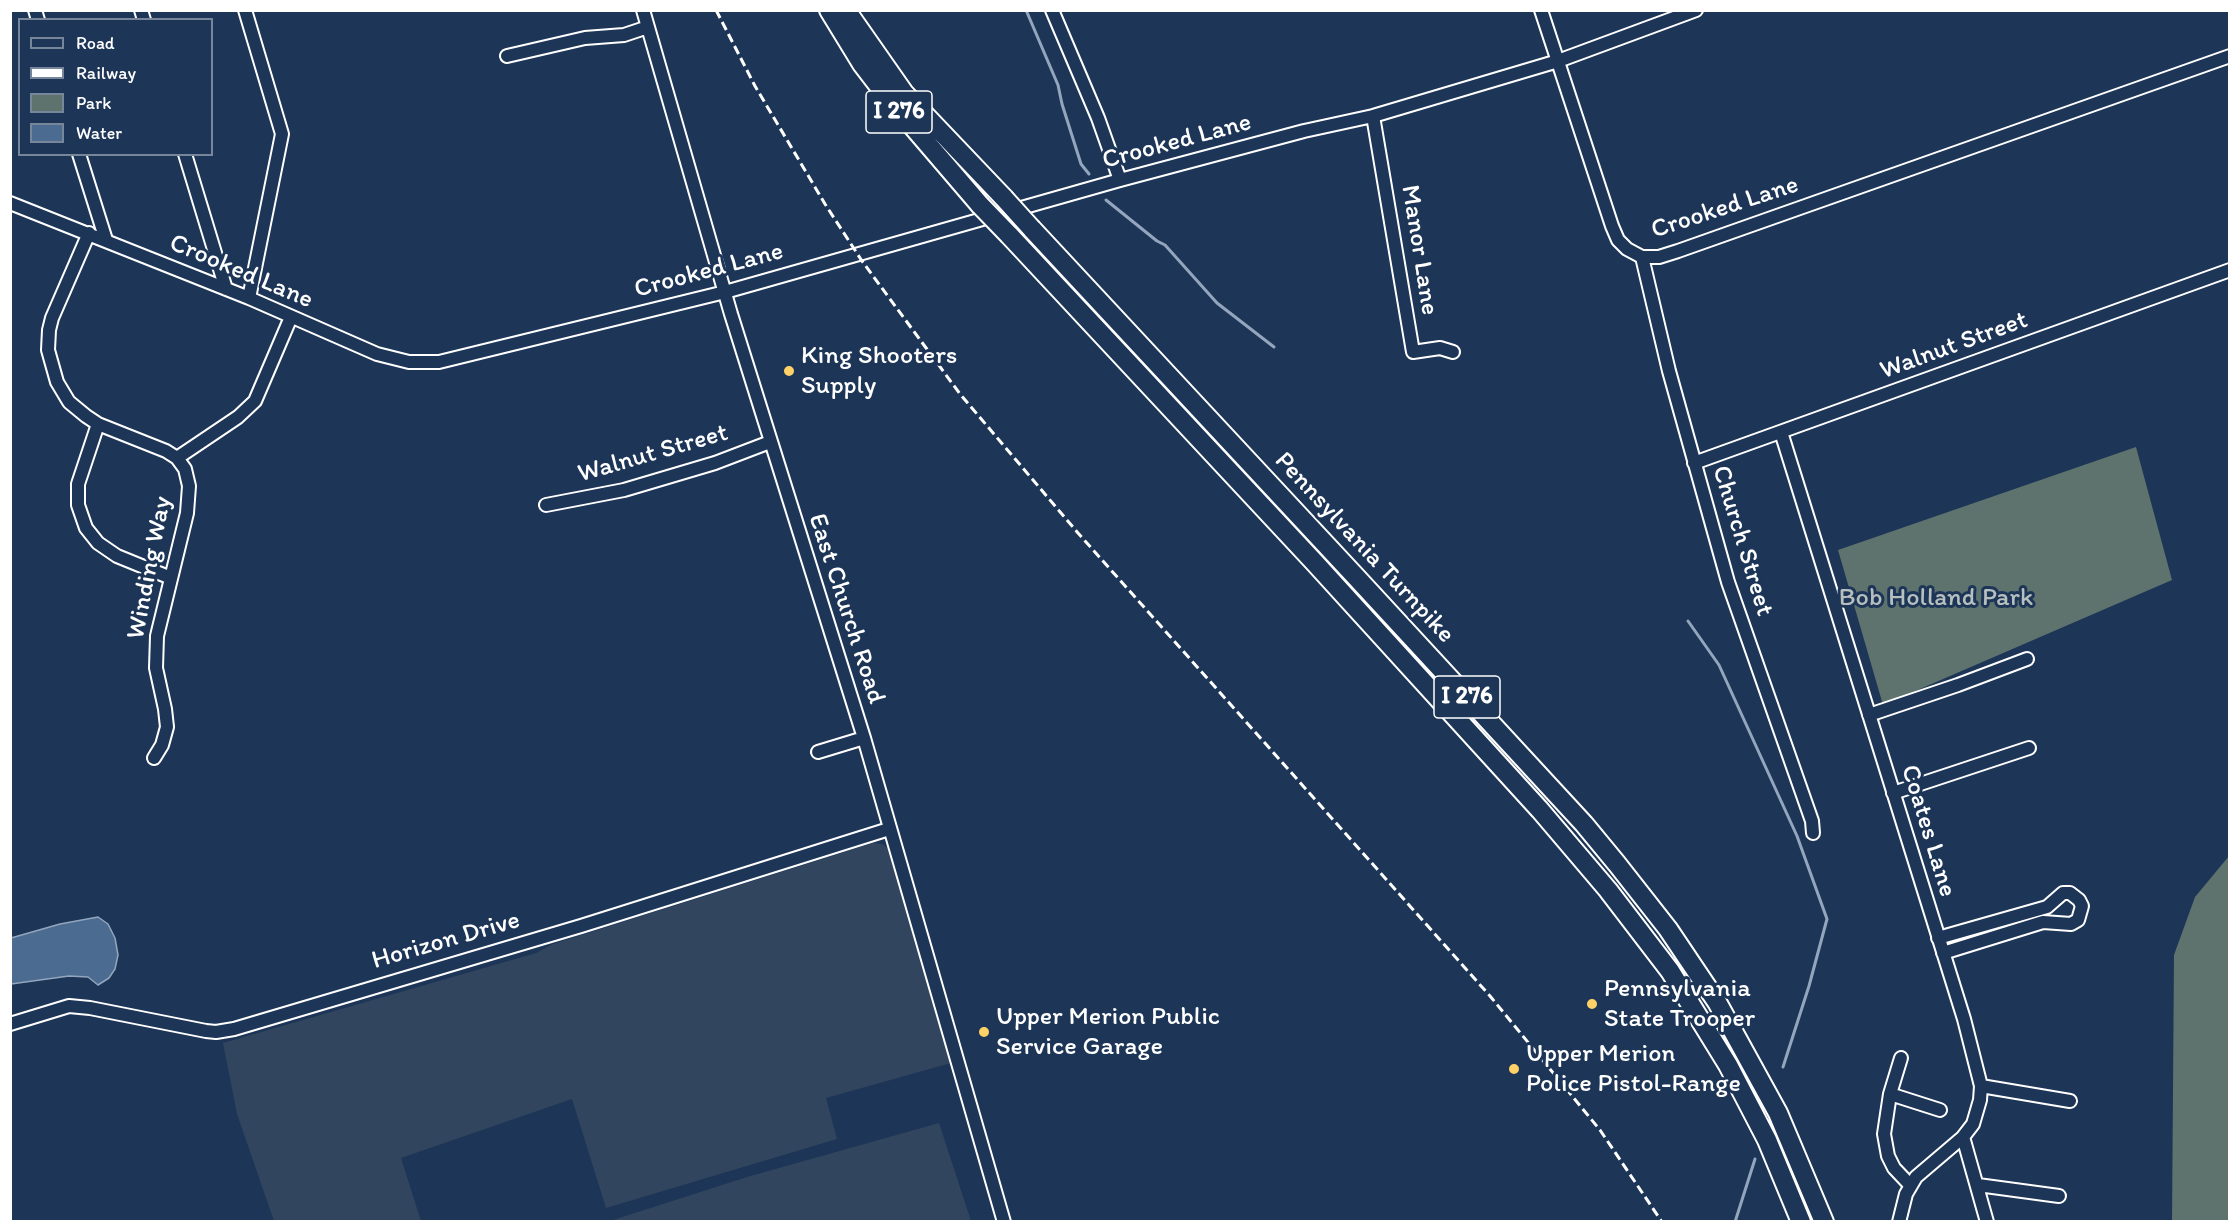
<!DOCTYPE html>
<html>
<head>
<meta charset="utf-8">
<style>
  body { margin:0 }
  #map { position:relative; width:2240px; height:1232px; overflow:hidden; background:#1d3557; font-family:Itim,sans-serif }
  canvas { display:block }
  .frame { position:absolute; inset:0; border:12px solid #fff; pointer-events:none }
  .legend { position:absolute; left:18px; top:18px; width:195px; height:138px; box-sizing:border-box; background:#1d3557; border:2px solid #77869a; margin:0; padding:8px 10px; list-style:none; font-size:18px; color:#fff }
  .legend li { display:flex; align-items:center; gap:12px; height:30px }
  .legend b { width:30px; border:2px solid #77869a }
</style>
</head>
<body>
<div id="map">
<canvas width="2240" height="1232"></canvas>
<div class="frame"></div>
<ul class="legend">
<li><b style="height:8px;background:#1d3557"></b>Road</li>
<li><b style="height:8px;background:#fff"></b>Railway</li>
<li><b style="height:16px;background:#5e736e"></b>Park</li>
<li><b style="height:16px;background:#4b6b91"></b>Water</li>
</ul>
</div>
<script>
const g = document.querySelector('canvas').getContext('2d');
g.lineJoin = 'round';
function paint(path, color) { g.fillStyle = color; g.fill(path, 'evenodd'); }
const shape = rows => new Path2D(rows.map(r => 'M' + r).join(''));
function trace(path, color, width, dash) { g.strokeStyle = color; g.lineWidth = width; g.lineCap = dash ? 'butt' : 'round'; g.setLineDash(dash || []); g.stroke(path); }
function write(font, color, halo, rows, align = 'center') {
  g.font = font + ' Itim,sans-serif'; g.lineWidth = 6; g.setLineDash([]); g.textBaseline = 'middle'; g.strokeStyle = halo; g.fillStyle = color; for (const [text, x, y, turn = 0] of rows) {
    g.save(); g.translate(x, y); g.rotate((+turn || 0) * Math.PI / 180); g.textAlign = isNaN(turn) ? turn : align; if (halo) g.strokeText(text, 0, 0); g.fillText(text, 0, 0); g.restore();
  }
}
const built = shape([
  [873,843,882,844,889,849,951,1063,826,1098,837,1139,606,1208,572,1099,401,1158,421,1221,274,1221,237,1114,223,1043,536,953,553,944],
  [939,1123,971,1221,610,1221,747,1177]
]);
const green = shape([
  [2136,447,2172,580,1883,705,1838,550],
  [2229,856,2229,1221,2172,1221,2174,955,2195,897]
]);
const water = shape([
  [98,917,108,924,115,938,118,955,115,969,109,978,98,985,88,977,69,976,11,984,11,938,60,924,98,917]
]);
const stream = shape([
  [1026,10,1058,85,1062,104,1081,164,1089,174],
  [1106,200,1157,241,1165,245,1217,303,1274,347],
  [1688,621,1719,665,1797,836,1827,919,1809,986,1783,1067],
  [1735,1222,1755,1159]
]);
const minor = shape([
  [35,10,38,20],
  [141,10,144,20],
  [245,10,282,134,249,298],
  [643,10,731,314,864,738,1004,1222],
  [1052,10,1098,118,1120,180],
  [1541,10,1612,226,1618,240,1627,249,1642,257,1659,257,1678,251,2230,56],
  [507,56,585,38,624,35,648,27],
  [1373,116,1413,352,1440,348,1453,352],
  [79,154,106,240],
  [185,154,226,289],
  [10,203,249,298,377,354,409,362,439,362,725,292,1120,180,1304,131,1373,116,1558,61,1696,10],
  [89,233,52,318,49,330,48,350,57,382,69,402,86,416,98,424,166,451,177,458,185,469,189,486,187,513,157,636,156,668,165,709,167,727,162,745,154,758],
  [1642,257,1669,371,1728,582,1812,821,1813,833],
  [98,424,78,484,78,505,86,528,98,543,117,556,171,578],
  [1781,432,1964,1019,1981,1086,1980,1100,1973,1124,1963,1137,1916,1177,1906,1194,1899,1222],
  [177,458,238,417,255,401,291,317],
  [1694,463,2230,270],
  [546,505,624,490,715,463,770,442],
  [1869,715,1958,685,2027,659],
  [818,752,864,738],
  [1893,793,2029,748],
  [1938,938,2047,907,2063,893,2070,893,2079,900,2082,906,2078,920,2071,924,2043,922,1943,953],
  [10,1024,69,1006,90,1008,206,1031,216,1032,234,1029,581,926,889,829],
  [1901,1058,1890,1094,1884,1134,1888,1156,1894,1168,1910,1185],
  [1981,1086,2070,1101],
  [1890,1094,1940,1110],
  [1963,1137,1987,1222],
  [1978,1185,2059,1196]
]);
const highway = shape([
  [829,10,862,64,885,94,980,205],
  [846,10,904,93,1004,198],
  [1032,229,1357,578,1584,824,1617,864,1668,929,1717,1002,1778,1113,1824,1222],
  [1009,235,1315,563,1540,810,1608,890,1670,971,1728,1065,1767,1140,1801,1222]
]);
const rail = shape([
  [716,10,755,86,825,204,862,261,960,394,1078,533,1490,996,1600,1130,1662,1222]
]);
const highwayBridge = shape([
  [1004,198,1032,229],
  [980,205,1009,235]
]);
const markers = [
  [789,371,6,"#ffd166"],
  [1592,1004,6,"#ffd166"],
  [984,1032,6,"#ffd166"],
  [1514,1069,6,"#ffd166"]
];
const shields = [
  [899,112,66],
  [1467,697,66]
];
const shieldNames = [
  ["I 276",899,112],
  ["I 276",1467,697]
];
const streetNames = [
  ["Crooked Lane",1177,142,-15],
  ["Crooked Lane",1725,208,-18],
  ["Manor Lane",1419,250,81],
  ["Crooked Lane",709,271,-15],
  ["Crooked Lane",241,272,23],
  ["Walnut Street",1954,346,-20],
  ["Walnut Street",653,454,-16],
  ["Church Street",1742,541,73],
  ["Pennsylvania Turnpike",1364,548,47],
  ["Winding Way",150,568,-79],
  ["East Church Road",846,609,72],
  ["Coates Lane",1928,831,73],
  ["Horizon Drive",446,941,-16]
];
const poiNames = [
  ["King Shooters",801,356],
  ["Supply",801,386],
  ["Pennsylvania",1604,989],
  ["State Trooper",1604,1019],
  ["Upper Merion Public",996,1017],
  ["Service Garage",996,1047],
  ["Upper Merion",1526,1054],
  ["Police Pistol-Range",1526,1084]
];
const parkNames = [
  ["Bob Holland Park",1936,598]
];
paint(built, '#32455e');
paint(green, '#5e736e');
paint(water, '#4b6b91');
trace(water, '#93a6bd', 1.5);
trace(stream, '#93a6bd', 3);
trace(minor, '#fff', 16);
trace(highway, '#fff', 22);
trace(minor, '#1d3557', 12);
trace(highway, '#1d3557', 18);
trace(rail, '#fff', 3, [9, 4.5]);
trace(highwayBridge, '#fff', 22, []);
trace(highwayBridge, '#1d3557', 18);
for (const [x, y, r, color] of markers) { const dot = new Path2D(); dot.arc(x, y, r, 0, 2 * Math.PI); g.fillStyle = color; g.fill(dot); trace(dot, '#1d3557', 2); }
for (const [x, y, w] of shields) { const box = new Path2D(); box.roundRect(x - w / 2, y - 21, w, 42, 4.5); g.fillStyle = '#1d3557'; g.fill(box); trace(box, '#fff', 1.5); }
write('bold 24px', '#fff', null, shieldNames);
write('26px', '#fff', '#1d3557', streetNames);
write('26px', '#fff', '#1d3557', poiNames, 'left');
write('26px', '#b7c0be', '#1d3557', parkNames);
</script>
</body>
</html>
